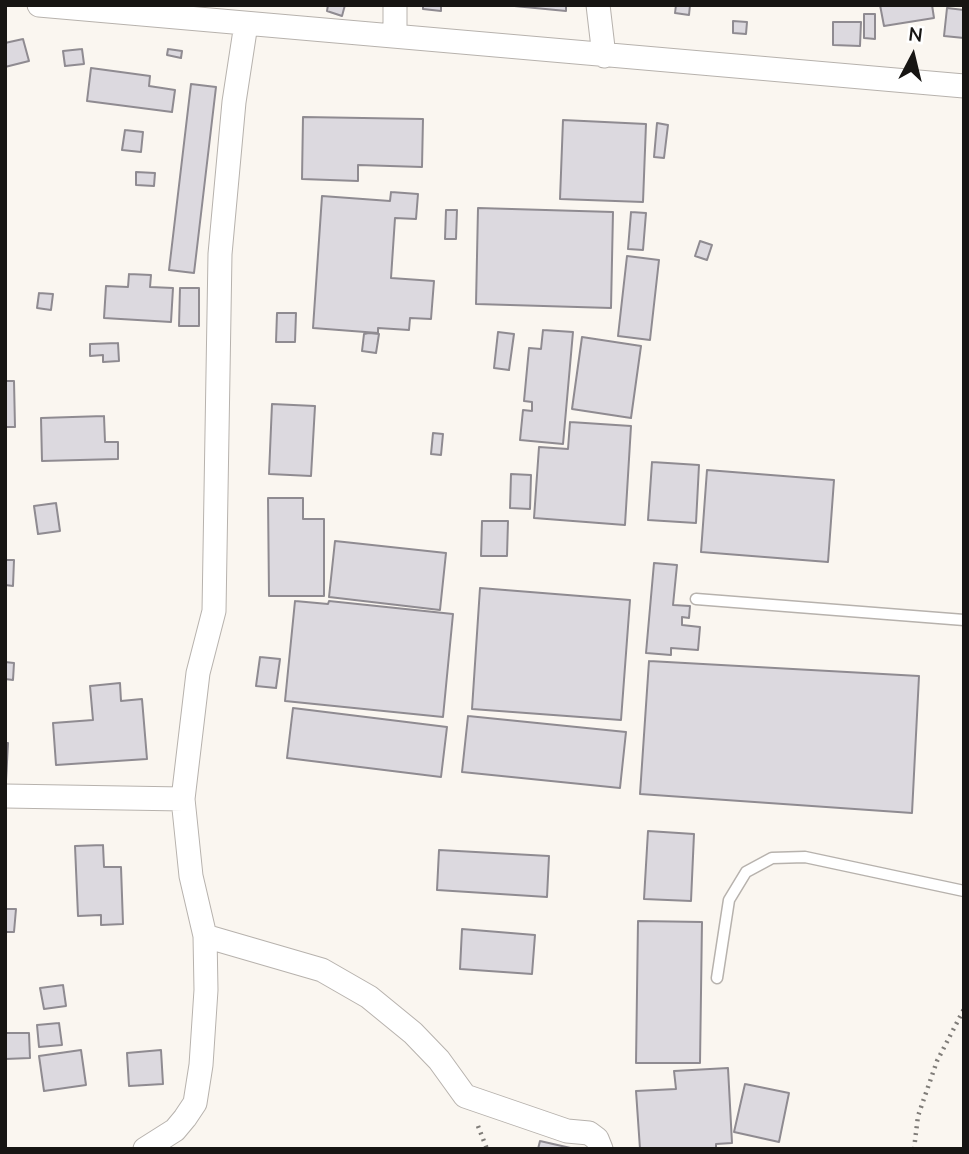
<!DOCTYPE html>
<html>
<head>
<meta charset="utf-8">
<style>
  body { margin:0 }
  #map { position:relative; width:969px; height:1154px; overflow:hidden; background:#faf6f0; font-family:"Nunito Sans",sans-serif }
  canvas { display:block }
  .frame { position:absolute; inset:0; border:7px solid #171513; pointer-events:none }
  .north { position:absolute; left:878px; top:21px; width:70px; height:70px; -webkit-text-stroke:5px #fff; paint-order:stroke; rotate:7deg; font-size:19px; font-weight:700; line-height:28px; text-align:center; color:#171513 }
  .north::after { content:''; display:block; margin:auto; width:24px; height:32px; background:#171513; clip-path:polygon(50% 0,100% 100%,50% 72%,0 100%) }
</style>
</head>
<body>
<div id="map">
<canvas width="969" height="1154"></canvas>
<div class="frame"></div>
<div class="north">N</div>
</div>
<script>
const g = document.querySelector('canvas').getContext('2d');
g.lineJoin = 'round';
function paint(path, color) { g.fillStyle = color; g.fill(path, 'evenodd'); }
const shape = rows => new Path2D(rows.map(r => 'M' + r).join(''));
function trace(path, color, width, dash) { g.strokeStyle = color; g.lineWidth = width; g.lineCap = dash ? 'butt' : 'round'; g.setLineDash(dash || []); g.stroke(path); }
const building = shape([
  [328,5,345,5,342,16,327,11,328,5],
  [423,5,441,5,441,11,423,9,423,5],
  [504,5,566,5,566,11,504,5],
  [676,5,690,5,689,15,675,13,676,5],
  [880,5,932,5,934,18,884,26,880,5],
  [947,8,964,10,964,38,944,36,947,8],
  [864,14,875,14,875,39,864,38,864,14],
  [733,21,747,22,746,34,733,33,733,21],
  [833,22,861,22,860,46,833,45,833,22],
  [23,39,29,61,5,67,5,43,23,39],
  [82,49,84,64,65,66,63,51,82,49],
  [168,49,182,51,181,58,167,55,168,49],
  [91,68,150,76,149,86,175,90,172,112,87,101,91,68],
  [191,84,216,87,194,273,169,270,191,84],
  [303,117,423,119,422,167,358,165,358,181,302,179,303,117],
  [563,120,646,124,643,202,560,199,563,120],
  [657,123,668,125,664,158,654,157,657,123],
  [125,130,143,132,141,152,122,150,125,130],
  [136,172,155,173,154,186,136,185,136,172],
  [391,192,418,194,416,219,395,218,391,278,434,281,431,319,410,318,409,330,378,328,378,333,313,328,322,196,390,201,391,192],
  [478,208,613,212,611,308,476,304,478,208],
  [446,210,457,210,456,239,445,239,446,210],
  [631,212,646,213,643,250,628,249,631,212],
  [700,241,712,245,707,260,695,256,700,241],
  [627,256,659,260,650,340,618,336,627,256],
  [129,274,151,275,150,287,173,288,171,322,104,318,106,286,128,287,129,274],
  [180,288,199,288,199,326,179,326,180,288],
  [39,293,53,294,51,310,37,308,39,293],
  [277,313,296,313,295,342,276,342,277,313],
  [543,330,573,332,563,444,520,440,523,410,532,411,532,402,524,401,529,348,541,349,543,330],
  [498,332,514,334,509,370,494,368,498,332],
  [369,333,379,334,376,353,362,351,364,334,369,333],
  [582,337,641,346,631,418,572,409,582,337],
  [118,343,119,361,103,362,103,355,90,356,90,344,118,343],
  [5,381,14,381,15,427,5,427,5,381],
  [272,404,315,406,311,476,269,474,272,404],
  [104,416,105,442,118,442,118,459,42,461,41,418,104,416],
  [570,422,631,426,625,525,534,518,539,447,568,449,570,422],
  [433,433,443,434,441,455,431,454,433,433],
  [652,462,699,465,696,523,648,520,652,462],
  [707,470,834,480,828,562,701,552,707,470],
  [511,474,531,475,530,509,510,508,511,474],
  [268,498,303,498,303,519,324,519,324,596,269,596,268,498],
  [56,503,60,531,38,534,34,506,56,503],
  [482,521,508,521,507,556,481,556,482,521],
  [335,541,446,553,440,610,329,597,335,541],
  [5,560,14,560,13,586,5,585,5,560],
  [654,563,677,565,673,605,690,606,689,618,682,617,682,625,700,627,698,650,671,648,671,655,646,653,654,563],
  [480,588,630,600,621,720,472,709,480,588],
  [295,601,328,604,329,601,453,614,443,717,285,701,295,601],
  [260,657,280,659,276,688,256,686,260,657],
  [649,661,919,676,912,813,640,794,649,661],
  [5,662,14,663,13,680,5,679,5,662],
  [120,683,121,701,142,699,147,759,56,765,53,723,93,720,90,686,120,683],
  [293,708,447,727,441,777,287,758,293,708],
  [468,716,626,732,620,788,462,772,468,716],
  [5,743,8,743,6,781,5,781,5,743],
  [648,831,694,834,691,901,644,899,648,831],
  [103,845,104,867,121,867,123,924,101,925,101,915,78,916,75,846,103,845],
  [439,850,549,856,547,897,437,890,439,850],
  [5,909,16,909,14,932,5,932,5,909],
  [638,921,702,922,700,1063,636,1063,638,921],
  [462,929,535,935,532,974,460,969,462,929],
  [63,985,66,1006,44,1009,40,988,63,985],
  [59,1023,62,1045,39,1047,37,1025,59,1023],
  [5,1033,29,1033,30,1058,5,1059,5,1033],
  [81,1050,86,1085,44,1091,39,1056,81,1050],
  [161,1050,163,1084,129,1086,127,1053,161,1050],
  [728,1068,732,1143,716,1144,716,1149,640,1149,636,1091,676,1089,674,1071,728,1068],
  [745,1084,789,1093,779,1142,734,1132,745,1084],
  [540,1141,575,1149,538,1149,540,1141]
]);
const path = shape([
  [478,1126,487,1149],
  [914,1149,918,1116,937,1061,964,1009]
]);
const lane = shape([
  [696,599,964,620],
  [717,978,729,900,746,872,772,858,805,857,964,891]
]);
const street = shape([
  [39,5,964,86],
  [395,5,395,35],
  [598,5,604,56],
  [5,796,183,799],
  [205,936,322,970,369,997,413,1033,439,1060,465,1096,567,1131,589,1133,597,1139,601,1149],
  [145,1149,175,1130,185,1118,195,1103,201,1065,206,990,205,936,191,876,183,799,198,673,214,611,220,254,234,102,246,24]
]);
paint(building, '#dcd9df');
trace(building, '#8f8b91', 2);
trace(lane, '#b7b2ad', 13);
trace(street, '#b7b2ad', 25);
trace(path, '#7f7c78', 4.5, [2, 5]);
trace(lane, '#fff', 10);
trace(street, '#fff', 23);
</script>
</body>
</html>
